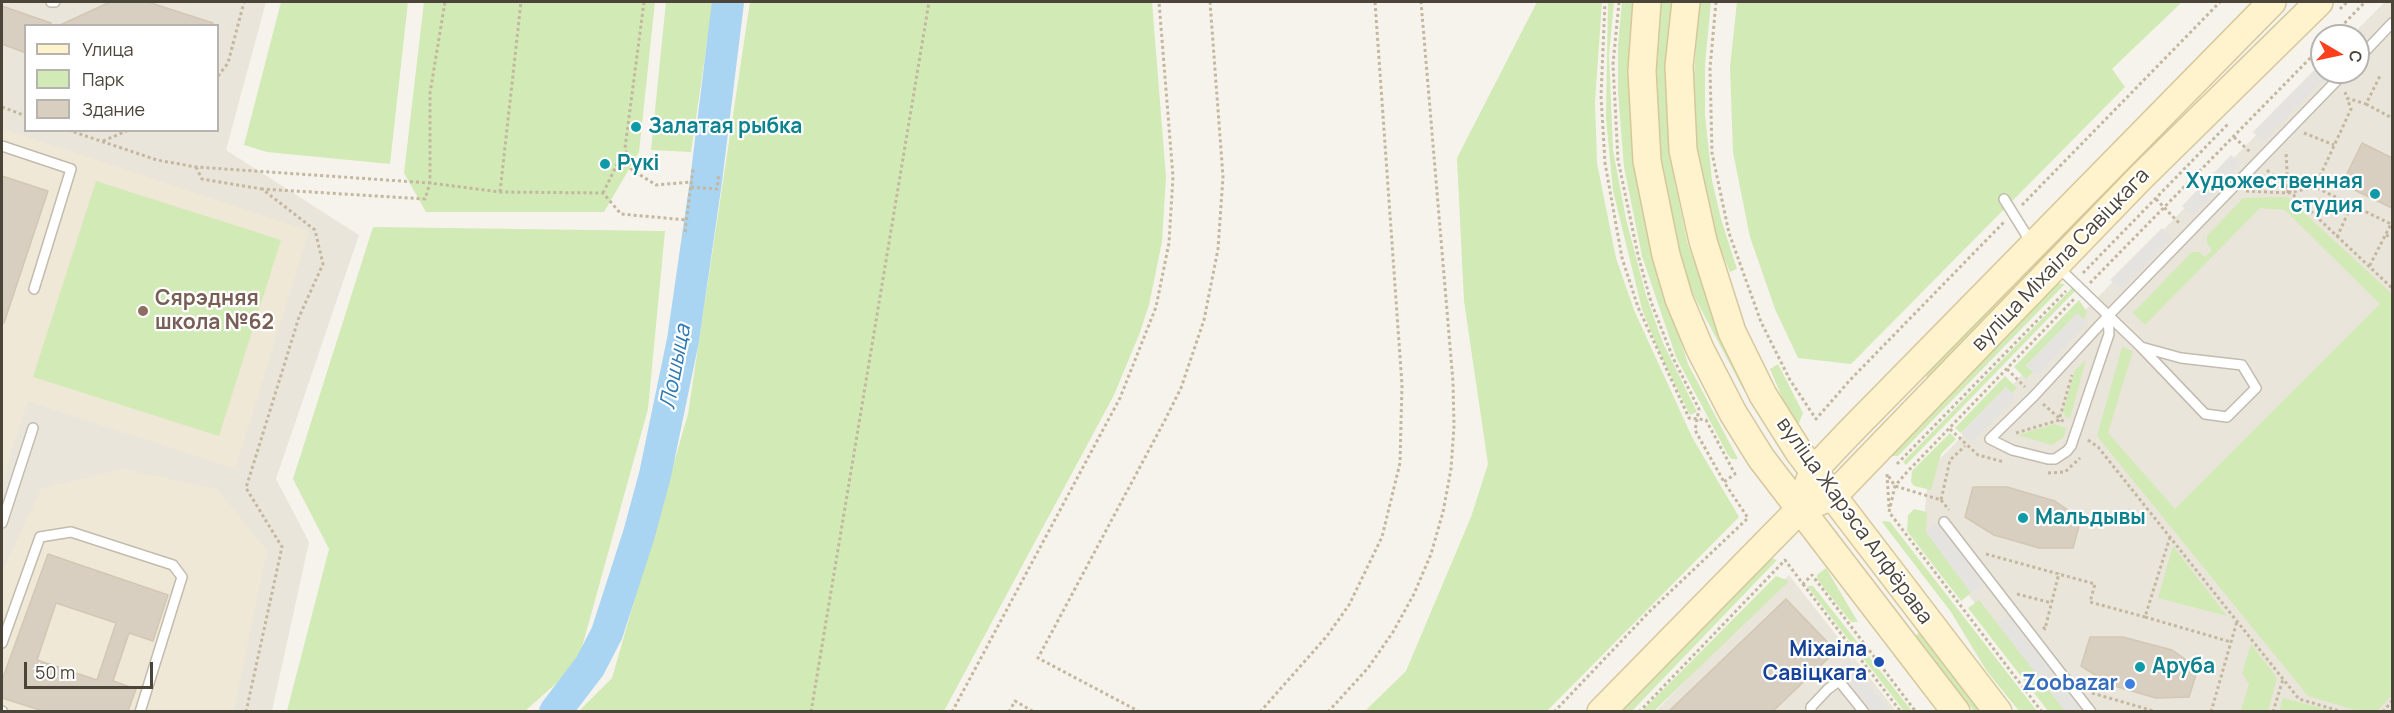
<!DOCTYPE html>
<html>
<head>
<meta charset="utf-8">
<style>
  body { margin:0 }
  #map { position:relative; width:2394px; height:713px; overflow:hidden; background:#f6f3ec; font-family:Manrope,sans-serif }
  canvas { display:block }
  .frame { position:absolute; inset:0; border:3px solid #4b4439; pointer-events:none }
  .legend { position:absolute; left:24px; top:24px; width:195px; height:108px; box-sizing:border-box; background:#fff; border:2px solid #b7b4b0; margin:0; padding:8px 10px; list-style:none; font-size:18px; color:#4b4439 }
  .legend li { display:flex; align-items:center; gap:12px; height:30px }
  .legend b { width:30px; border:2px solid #b7b4b0 }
  .north { position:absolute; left:2310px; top:24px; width:60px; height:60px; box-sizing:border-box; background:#fff; border:2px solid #b7b4b0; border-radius:50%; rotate:99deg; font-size:16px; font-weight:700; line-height:24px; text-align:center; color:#4b4439 }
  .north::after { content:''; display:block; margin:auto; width:21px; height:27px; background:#fc3f1d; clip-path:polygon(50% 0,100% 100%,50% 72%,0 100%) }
  .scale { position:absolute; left:24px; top:662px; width:129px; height:27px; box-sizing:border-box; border:3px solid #4b4439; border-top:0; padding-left:8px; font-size:18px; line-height:21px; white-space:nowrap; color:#4b4439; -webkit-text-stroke:4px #fff; paint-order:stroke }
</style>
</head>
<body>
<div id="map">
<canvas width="2394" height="713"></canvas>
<div class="frame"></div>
<ul class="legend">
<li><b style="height:8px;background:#fff3cd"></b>Улица</li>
<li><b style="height:16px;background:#d2eab5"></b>Парк</li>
<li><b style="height:16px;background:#d8cfc1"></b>Здание</li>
</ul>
<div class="north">С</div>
<div class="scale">50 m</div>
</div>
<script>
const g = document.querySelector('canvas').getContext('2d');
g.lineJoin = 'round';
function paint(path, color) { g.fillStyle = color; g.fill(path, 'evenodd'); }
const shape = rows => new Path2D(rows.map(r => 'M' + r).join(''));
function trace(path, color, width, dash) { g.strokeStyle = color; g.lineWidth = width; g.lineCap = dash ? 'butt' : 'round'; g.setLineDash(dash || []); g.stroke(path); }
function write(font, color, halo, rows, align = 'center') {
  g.font = font + ' Manrope,sans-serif'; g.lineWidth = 4.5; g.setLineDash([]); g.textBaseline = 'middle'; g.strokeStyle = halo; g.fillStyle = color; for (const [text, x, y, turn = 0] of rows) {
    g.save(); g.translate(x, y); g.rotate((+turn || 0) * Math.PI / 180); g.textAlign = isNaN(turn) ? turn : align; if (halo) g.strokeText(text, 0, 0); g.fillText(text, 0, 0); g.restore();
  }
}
const residential = shape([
  [2,2,266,2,226,150,359,235,276,479,309,542,272,711,2,711],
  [26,26,218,26,218,130,26,130],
  [2385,2,2392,2,2392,711,2059,711,1923,537,1928,471,2259,132,2322,72,2358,72,2358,36,2351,36],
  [1789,575,1896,711,1655,712]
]);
const education = shape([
  [2,128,309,231,235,469,28,401,2,480],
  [122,469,217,489,267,550,234,711,2,711,2,572,41,489]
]);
const green = shape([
  [281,2,408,2,390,164,267,152,244,145],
  [424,2,655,2,639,152,604,212,426,212,404,173],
  [666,2,713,2,691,152,651,150],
  [750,2,1152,2,1166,177,1162,242,1149,305,1139,335,1114,395,944,711,579,711,612,678,688,414],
  [1537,2,1602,2,1595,102,1597,163,1616,258,1634,310,1692,437,1739,517,1547,711,1365,711,1406,671,1471,517,1488,464,1464,301,1457,158],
  [1608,2,1614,2,1609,55,1613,150,1626,219,1646,295,1663,343,1697,412,1690,415,1658,349,1642,309,1613,191,1606,118],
  [1622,2,1634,2,1635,162,1650,244,1688,364,1738,459,1732,459,1728,455,1676,357,1642,256,1624,167,1618,92,1618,45],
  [1660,2,1672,2,1667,60,1669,136,1675,183,1688,245,1718,327,1771,432,1743,389,1694,296,1677,248,1659,151,1656,59],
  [1699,2,1711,2,1705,64,1705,115,1712,180,1721,219,1737,269,1730,272,1707,217,1698,176,1692,106],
  [1737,2,2182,2,2112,69,2125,87,1851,364,1798,358,1775,309,1750,237,1733,152,1730,67],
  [2117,169,2125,177,1928,378,1925,375,1956,332],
  [96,181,281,240,219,436,33,377],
  [2287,197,2392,294,2392,695,2377,711,2358,711,2308,696,2097,436,2122,347,2133,351,2108,433,2175,509,2380,304,2285,210,2260,208,2145,325,2133,313,2192,252,2199,252,2205,257,2212,250,2207,243,2207,236,2243,198],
  [373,227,665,231,648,409,577,665,525,711,287,711,329,549,293,479],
  [2056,283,2065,284,1898,456,1889,456],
  [2072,288,2075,291,1906,465,1903,462],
  [2079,300,2087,312,2084,320,2077,314,2026,366,2033,372,2026,379,2014,367],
  [2086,360,2070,418,2066,417,2063,412,2075,370],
  [1778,364,1803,413,1799,423,1790,416,1770,369],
  [2005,376,2017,388,2012,393,2006,387,1961,433,1955,428],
  [2054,424,2066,428,2064,437,2052,445,2018,435],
  [1950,433,1956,439,1941,454,1931,490,1914,486,1911,482,1912,471],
  [1914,509,1927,512,1926,532,1971,593,1961,601,1907,531,1908,515],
  [1884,521,1890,522,2037,711,2019,711,1986,670,1951,612,1882,522],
  [2173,546,2227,616,2158,598],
  [1768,557,1777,560,1632,711,1624,711,1622,704],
  [1826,568,1858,622,1851,622,1817,579,1817,575],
  [1776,576,1789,581,1654,711,1642,711],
  [1807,586,1813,586,1912,711,1904,711],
  [1979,600,2065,711,2048,711,1968,608],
  [1919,633,1963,678,1990,711,1974,711,1915,636],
  [2251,644,2277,678,2268,711,2241,711,2249,684,2242,673],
  [2283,698,2333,711,2279,711]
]);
const parking = shape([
  [2322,62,2322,72,2331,72,2263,142,2253,132],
  [2231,155,2241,164,2192,216,2182,206],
  [2162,228,2172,239,2121,290,2110,280],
  [2077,313,2087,322,2037,376,2026,366],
  [2006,387,2016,397,1971,443,1961,433],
  [1938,522,1985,583,1971,593,1926,532],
  [2008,615,2084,711,2065,711,1997,623],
  [1849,660,1890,711,1873,711,1839,668]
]);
const river = shape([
  [555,712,590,666,607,633,639,534,655,475,683,340,706,181,728,2]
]);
const building = shape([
  [110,2,148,2,213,23,213,26,58,26,110,2],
  [2,6,51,23,51,26,26,26,26,53,2,44,2,6],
  [2362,143,2392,158,2392,208,2342,184,2362,143],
  [2,176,48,191,4,323,2,323,2,176],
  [1973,487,2007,487,2055,501,2081,519,2073,548,2039,548,1994,535,1965,517,1973,487],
  [48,554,168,595,153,641,129,633,113,681,136,689,128,711,43,711,2,698,2,680,48,554],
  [56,603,116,623,97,680,37,660,56,603],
  [1786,599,1836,651,1773,711,1669,711,1786,599],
  [2090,637,2123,637,2172,650,2198,668,2189,697,2156,698,2111,685,2081,666,2090,637]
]);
const path = shape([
  [644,2,625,148,631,169,656,185,692,182],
  [1619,2,1613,64,1618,160,1638,255,1651,302,1673,358,1699,409,1695,430,1724,482],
  [1716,2,1710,68,1712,153,1729,233,1761,322,1790,380,1816,419,1850,380,2004,222],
  [2340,9,2347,2],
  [2332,36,2365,2],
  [218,76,228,63,244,2],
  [2345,92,2347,98,2366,104,2380,76],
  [2366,104,2392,118],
  [2,107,26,116],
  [68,130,157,160,196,167,430,183,500,192,603,193,621,214,687,220],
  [2304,133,2334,145],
  [2234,137,2250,152],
  [103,141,129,130],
  [196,167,202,179,262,189],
  [2267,170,2392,288],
  [691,187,717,189,719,174],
  [2315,187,2351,109,2347,98],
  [2246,191,2288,193,2286,151],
  [500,192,521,2],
  [603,193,624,150],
  [2288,193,2315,187,2391,224,2369,267],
  [2156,199,2180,224],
  [2022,205,2220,2],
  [685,232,693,169],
  [2386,235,2392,238],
  [2337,237,2351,206],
  [2083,273,2229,123],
  [2090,283,2322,46],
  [2007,369,2025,387],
  [2043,404,2065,423],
  [1950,429,1978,455,2004,462],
  [2016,433,2059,420,2072,375],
  [2088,440,2098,447,2299,699,2343,712],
  [1897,464,2066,291],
  [2048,473,2065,472,2080,458],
  [1941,500,1949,510],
  [1889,507,1887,474,1895,486,1941,500,1950,460,1965,446],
  [2170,537,2145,617,2231,642],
  [1986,554,2095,584,2090,602,2145,617],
  [1803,584,1901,712],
  [2017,594,2052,603],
  [2043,627,2045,629,2059,573],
  [2092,693,2157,712],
  [246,712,282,547,246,488,299,317,323,264,315,230,262,189,425,199,430,183,430,93,445,2],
  [811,712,929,2],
  [952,712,1120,398,1156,307,1169,243,1173,177,1159,2],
  [1009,712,1015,701,1034,712],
  [1140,712,1038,658,1165,420,1181,388,1204,320,1218,249,1223,177,1210,2],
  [1260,712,1327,636,1349,605,1382,537,1400,463,1402,385,1375,2],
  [1328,712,1368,668,1393,632,1414,594,1431,554,1443,512,1451,469,1454,426,1453,382,1421,2],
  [1554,712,1650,611,1748,518,1724,482,1735,474,1706,420,1689,418,1638,307,1622,258,1605,163,1601,96,1605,2],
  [1639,712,1785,560,1803,584,1812,575,1916,712],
  [2042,712,1889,512,1895,486,1907,472,2075,298],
  [2211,712,2237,621],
  [2273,712,2283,679],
  [2383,712,2392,701]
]);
const lane = shape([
  [51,2,55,2],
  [2358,59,2392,23],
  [2,146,71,169,34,289],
  [2004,199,2032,244],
  [2058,267,2139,345,2141,347,2205,414,2227,417,2256,388,2242,365,2181,358,2141,347],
  [2108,316,2109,334,2071,446,2067,451,2055,459,2048,459,2012,450,1990,439,2034,396,2108,316,2345,72],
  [1944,522,2091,712],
  [2,523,33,428],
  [2,643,40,537,71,532,173,565,182,577,140,712],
  [2,711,3,712],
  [1811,712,1811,707,1828,689,1839,681,1864,712]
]);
const secondary = shape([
  [1647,2,1642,71,1647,161,1666,255,1679,299,1700,349,1733,413,1761,458,1956,712],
  [1686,2,1679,66,1683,150,1703,241,1732,332,1763,395,1799,452,1998,712],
  [1807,488,1813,471,1847,435,2272,2],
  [1601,712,1800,509,1833,496,2139,179,2319,2]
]);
const markers = [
  [636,127,6,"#0f9aa8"],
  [605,164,6,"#0f9aa8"],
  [2375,194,6,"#0f9aa8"],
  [143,311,6,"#8d6e63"],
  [2023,518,6,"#0f9aa8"],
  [1879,662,6,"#1a4fb4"],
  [2140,667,6,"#0f9aa8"],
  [2130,684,6,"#3f7fe0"]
];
const cultureNames = [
  ["Залатая рыбка",648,127],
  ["Рукі",617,164],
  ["Художественная",2363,182,"right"],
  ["студия",2363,206,"right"],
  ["Мальдывы",2035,518],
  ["Аруба",2152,667]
];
const streetNames = [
  ["вуліца Міхаіла Савіцкага",2061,260,-46],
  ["вуліца Жарэса Алфёрава",1854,521,54]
];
const educationNames = [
  ["Сярэдняя",155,299],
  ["школа №62",155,323]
];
const transitNames = [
  ["Міхаіла",1867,650],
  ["Савіцкага",1867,674]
];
const shopNames = [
  ["Zoobazar",2118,684]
];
const waterNames = [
  ["Лошыца",676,367,-79]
];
paint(residential, '#eae5da');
paint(education, '#efe8d6');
paint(green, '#d2eab5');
paint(parking, '#e5e3e0');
trace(river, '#a9d4f2', 32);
paint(building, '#d8cfc1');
trace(building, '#d3c7b4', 1.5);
trace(lane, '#c2bbae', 12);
trace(secondary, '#d6c79b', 30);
trace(path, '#c4b79f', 3, [3, 3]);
trace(lane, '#fff', 9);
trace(secondary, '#fff3cd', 27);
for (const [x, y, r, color] of markers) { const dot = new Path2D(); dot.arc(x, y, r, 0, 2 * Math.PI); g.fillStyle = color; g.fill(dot); trace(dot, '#fff', 2); }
write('bold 21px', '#0d838f', '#fff', cultureNames, 'left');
write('21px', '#4b4439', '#fff', streetNames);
write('bold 21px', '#785e54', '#fff', educationNames, 'left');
write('bold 21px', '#164399', '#fff', transitNames, 'right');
write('bold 21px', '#366cbe', '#fff', shopNames, 'right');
write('italic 22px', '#2e7ab2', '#fff', waterNames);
</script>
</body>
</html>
